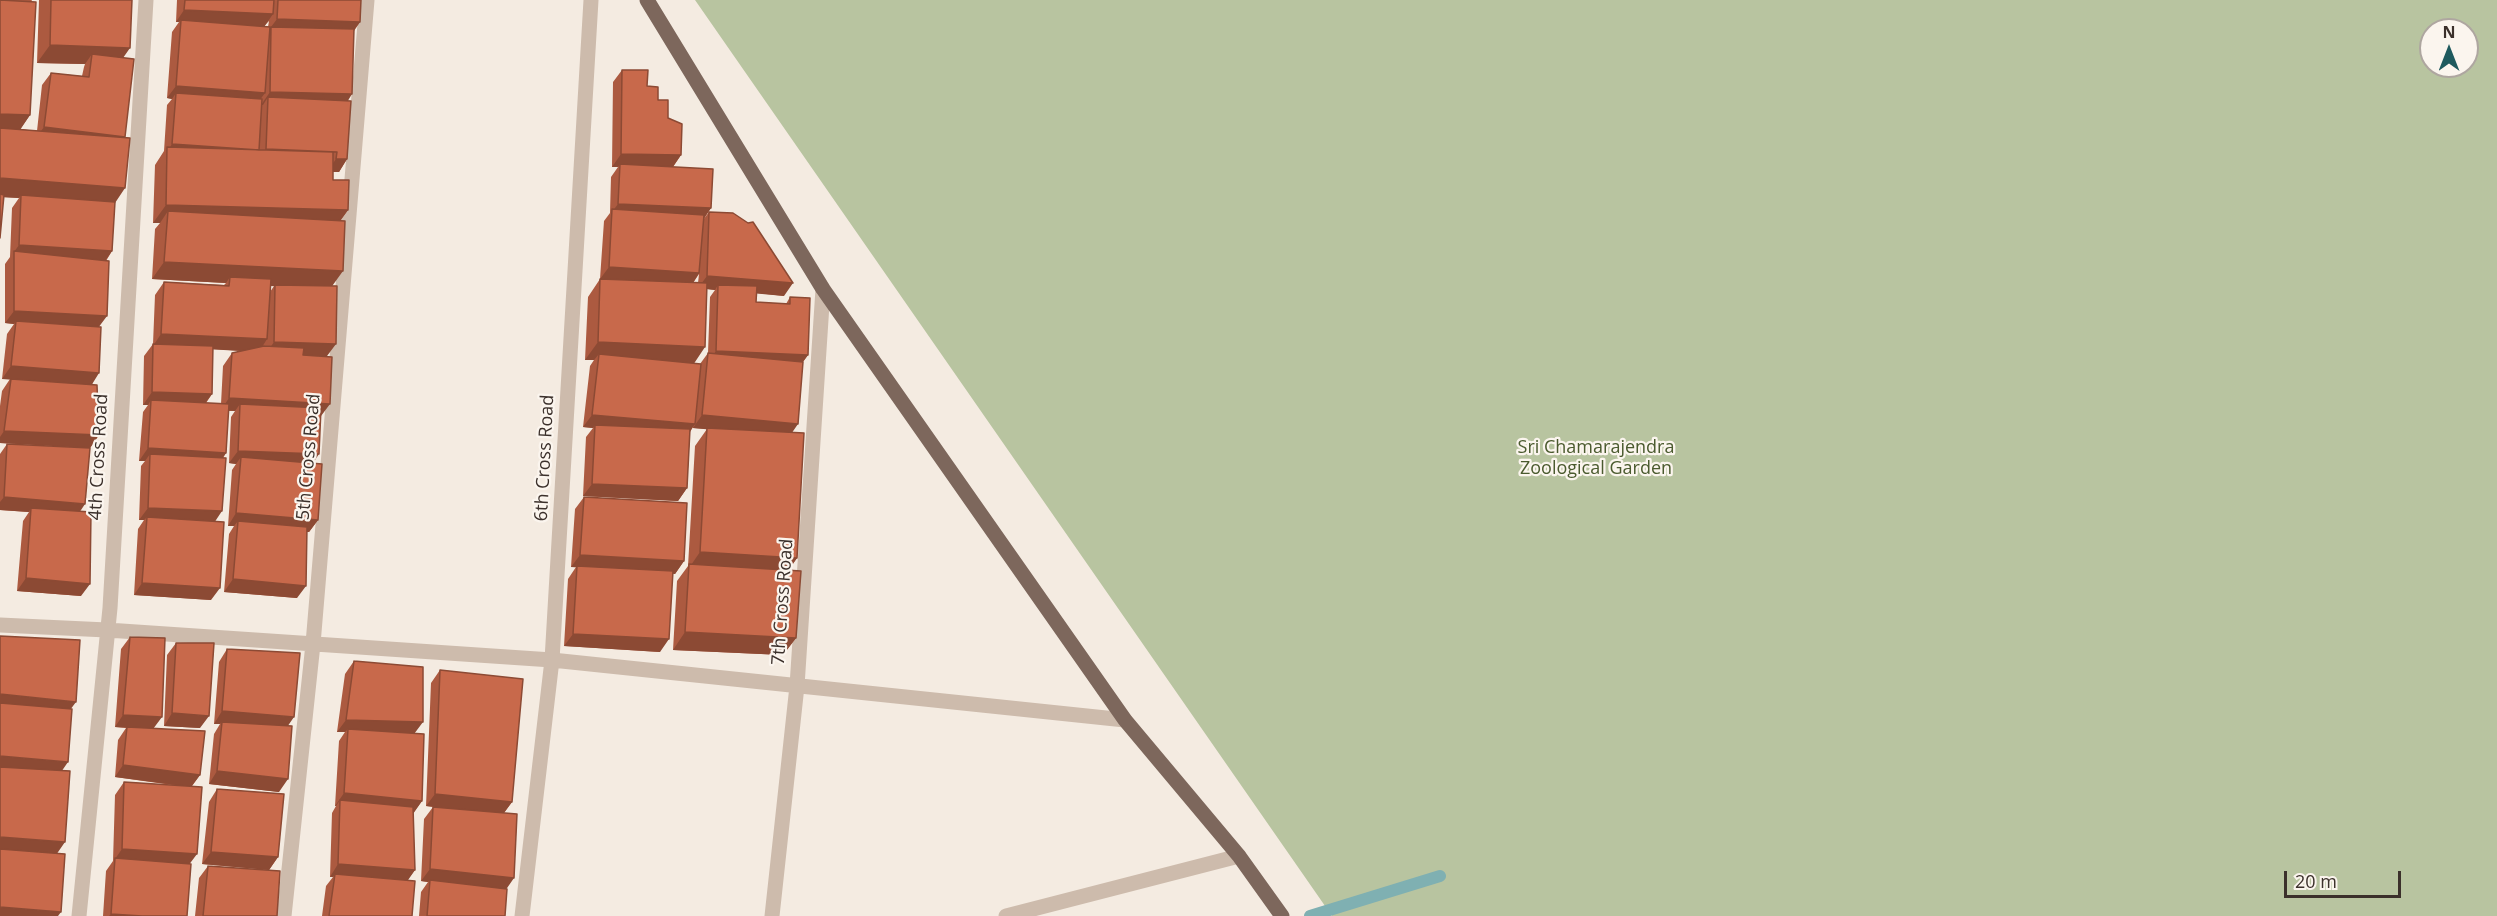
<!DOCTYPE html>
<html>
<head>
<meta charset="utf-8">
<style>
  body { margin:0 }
  #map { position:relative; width:2497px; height:916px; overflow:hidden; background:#f4ebe1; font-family:"Open Sans",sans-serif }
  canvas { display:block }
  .north { position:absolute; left:2419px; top:18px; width:60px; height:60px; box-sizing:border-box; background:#fbf5ee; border:2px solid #aea6a0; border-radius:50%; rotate:0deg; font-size:16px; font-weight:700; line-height:24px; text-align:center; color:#3b302b }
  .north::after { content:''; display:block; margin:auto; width:21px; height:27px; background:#1f5a5e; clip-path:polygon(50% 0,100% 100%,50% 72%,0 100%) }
  .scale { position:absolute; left:2284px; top:871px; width:117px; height:27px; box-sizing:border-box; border:3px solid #3b302b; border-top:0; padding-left:8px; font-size:18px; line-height:21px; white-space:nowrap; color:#3b302b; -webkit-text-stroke:4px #fbf5ee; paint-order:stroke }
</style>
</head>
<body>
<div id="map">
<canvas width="2497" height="916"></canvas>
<div class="north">N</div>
<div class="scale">20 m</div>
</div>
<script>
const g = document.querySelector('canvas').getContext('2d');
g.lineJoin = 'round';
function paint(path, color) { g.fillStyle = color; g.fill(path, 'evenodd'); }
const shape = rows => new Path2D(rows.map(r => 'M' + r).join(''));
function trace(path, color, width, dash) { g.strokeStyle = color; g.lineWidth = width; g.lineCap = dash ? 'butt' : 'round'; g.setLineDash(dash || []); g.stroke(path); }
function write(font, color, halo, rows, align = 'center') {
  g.font = font + ' "Open Sans",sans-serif'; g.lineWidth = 4.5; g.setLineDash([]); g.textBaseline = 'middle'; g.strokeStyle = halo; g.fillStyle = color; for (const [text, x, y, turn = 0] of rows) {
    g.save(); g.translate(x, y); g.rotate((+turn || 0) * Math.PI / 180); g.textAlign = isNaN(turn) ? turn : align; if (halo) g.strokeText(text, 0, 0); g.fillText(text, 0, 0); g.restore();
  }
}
const green = shape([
  [695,0,2497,0,2497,916,1332,916],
  [2431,30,2467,30,2467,66,2431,66]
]);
const stream = shape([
  [1310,916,1440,876]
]);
const minor = shape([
  [0,625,107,630,552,660,1125,720],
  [79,916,110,608,146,0],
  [284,916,313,644,367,0],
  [522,916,552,660,591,0],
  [772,916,797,686,823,289],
  [1006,916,1239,856]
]);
const primary = shape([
  [647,0,823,289,1125,720,1239,856,1282,916]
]);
const wall = shape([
  [0,0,32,0,31,2,30,115,20,129,37,131,42,85,51,73,82,76,84,67,85,64,37,63,39,0,132,0,123,58,125,137,114,203,112,251,106,261,99,327,92,385,99,435,90,448,0,443,0,406,2,391,10,379,2,379,7,334,14,324,5,323,5,264,10,257,12,208,19,198,3,197],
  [177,0,361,0,360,22,354,31,348,101,347,159,339,172,333,172,333,180,348,210,340,221,332,286,327,356,311,356,321,416,313,463,318,520,309,532,307,532,297,598,224,592,229,534,234,526,228,526,232,470,236,464,229,463,231,417,235,411,228,411,226,453,223,458,215,522,211,600,134,595,138,529,144,520,139,520,141,466,145,461,139,461,143,412,148,405,143,405,144,356,153,344,155,295,164,282,224,285,226,283,152,279,155,229,160,223,153,223,155,165,164,151,167,105,172,99,167,98,172,32,179,22,176,22],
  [269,21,268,27,264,26],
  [270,286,274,286,270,292],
  [213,349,243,351,232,353,223,366,221,404,206,403,212,394],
  [622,70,647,86,658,100,668,118,681,155,673,167,711,208,703,220,709,212,784,296,757,293,756,302,786,304,790,297,808,355,803,362,792,433,797,558,788,571,796,638,783,655,673,650,677,581,688,566,695,446,707,429,693,428,693,427,690,432,687,488,678,501,583,496,586,437,593,428,583,427,590,366,594,360,585,360,588,297,600,279,604,221,610,213,611,177,618,167,612,167,613,82],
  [699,274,698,283,693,283],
  [707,289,715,290,710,297,708,353,700,364,693,364],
  [7,444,80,511,81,596,17,591,23,521,29,512,0,510,0,454],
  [584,497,684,561,675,574,673,573,660,652,564,646,568,579,576,567,571,567,575,509],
  [130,637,154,729,200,775,192,786,190,864,187,916,103,916,106,871,113,861,115,795,124,782,179,786,115,777,118,740,126,728,115,727,121,649],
  [176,643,200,728,164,726,167,655],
  [227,649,288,726,279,792,209,784,214,734,220,724,214,724,219,662],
  [354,661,415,733,422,801,413,813,415,870,407,880,412,916,322,916,326,886,333,877,330,877,332,813,336,806,335,806,339,741,345,732,337,732,345,674],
  [440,670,512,802,504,813,506,889,505,916,419,916,421,892,428,882,421,881,424,819,433,807,426,806,431,683],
  [217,789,278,857,269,870,202,864,209,802],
  [208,866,277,916,195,916,199,878]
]);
const shadedWall = shape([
  [184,10,273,14,264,27,181,20,179,22,176,22],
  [277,19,360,22,351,34,271,27,268,31],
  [50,45,130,48,118,65,92,54,85,64,37,63],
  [176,86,265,93,256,105,176,93,172,99,167,98],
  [270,92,352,94,344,107,268,97,263,105,261,105],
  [0,114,30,115,18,133,0,132],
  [44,127,125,137,117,149,35,139],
  [172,144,259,150,167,152],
  [621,154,681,155,672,168,620,164,618,167,612,167],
  [336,159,347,159,339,172,327,172],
  [0,178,125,188,113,206,21,195,19,198,0,197],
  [618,204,711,208,702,221,612,212],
  [166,205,348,210,335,228,168,211,160,223,153,223],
  [19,245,112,251,103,264,14,252],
  [164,262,343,271,330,289,230,284,230,277,226,283,152,279],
  [609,267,699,273,691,286,600,279],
  [707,276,793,283,784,296,718,290,718,285,715,290,698,288],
  [14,311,107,316,98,328,16,321,14,324,5,323],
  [161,334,267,339,259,352,153,346],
  [274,342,336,344,327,356,265,355],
  [598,342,705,347,693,365,599,354,594,360,585,360],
  [716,351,808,355,799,367,707,364],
  [11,366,99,373,91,386,2,379],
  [152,392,212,394,203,406,151,400,148,405,143,405],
  [229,398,330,404,321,416,240,404,235,411,221,410],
  [592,415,695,424,686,437,595,425,593,428,583,427],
  [702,415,798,424,789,437,693,428],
  [4,431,99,435,90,448,0,443,0,437],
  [148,448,226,453,217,465,150,454,145,461,139,461],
  [238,451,319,454,311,466,241,457,236,464,229,463],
  [592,484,687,488,678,501,583,496],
  [4,497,85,504,77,516,31,508,29,512,0,510,0,502],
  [148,508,222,511,214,523,147,517,144,520,139,520],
  [236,513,318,520,309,532,237,527,238,521,234,526,228,526],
  [700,552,797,558,785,575,689,568],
  [580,555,684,561,675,574,571,567],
  [26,578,90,584,81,596,17,591],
  [233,579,306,586,297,598,224,592],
  [142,583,220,588,211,600,134,595],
  [685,632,796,638,783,655,673,650],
  [573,634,669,639,660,652,564,646],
  [0,694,76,702,67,714,0,707],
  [222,711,294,717,285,730,222,722,220,724,214,724],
  [172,713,209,716,200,728,164,726],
  [123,715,162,717,153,729,115,727],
  [346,720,423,722,414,734,348,729,345,732,337,732],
  [0,756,68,762,59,775,0,770],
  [123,765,200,775,191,787,115,777],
  [217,771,288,779,279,792,209,784],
  [344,793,422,801,413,814,340,800,336,806,335,806],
  [435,794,512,802,503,814,426,806],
  [0,837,65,842,56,855,0,850],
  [122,849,197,854,188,866,115,859],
  [211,852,278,857,269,870,202,864],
  [338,864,415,870,406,883,335,874,333,877,330,877],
  [430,869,514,878,505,891,430,880,428,882,421,881],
  [0,907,61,912,58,916,0,916],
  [111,914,142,916,109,916]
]);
const building = shape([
  [0,0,36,2,30,115,0,114,0,0],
  [51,0,132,0,130,48,50,45,51,0],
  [185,0,274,0,273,14,184,10,185,0],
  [278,0,361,0,360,22,277,19,278,0],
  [181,20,270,27,265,93,176,86,181,20],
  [271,27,354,29,352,94,270,92,271,27],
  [92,54,134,59,125,137,44,127,51,73,89,77,92,54],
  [622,70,648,70,647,86,658,87,658,100,668,100,668,118,682,124,681,155,621,154,622,70],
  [176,93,262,99,259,150,172,144,176,93],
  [268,97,351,101,347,159,336,159,337,152,266,149,268,97],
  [0,128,130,138,125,188,0,178,0,128],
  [167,147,333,152,333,180,349,180,348,210,166,205,167,147],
  [620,164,713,169,711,208,618,204,620,164],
  [0,194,4,195,0,238,0,194],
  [21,195,115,202,112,251,19,245,21,195],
  [612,209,704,215,699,273,609,267,612,209],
  [168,211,345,221,343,271,164,262,168,211],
  [709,212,733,213,748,223,753,222,793,283,707,276,709,212],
  [14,251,109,261,107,316,14,311,14,251],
  [230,277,271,279,267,339,161,334,164,282,229,286,230,277],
  [600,279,707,283,705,347,598,342,600,279],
  [275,285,337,286,336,344,274,342,275,285],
  [718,285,757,286,756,302,790,304,790,297,810,298,808,355,716,351,718,285],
  [16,321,101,327,99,373,11,366,16,321],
  [153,344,213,346,212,394,152,392,153,344],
  [264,346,304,348,303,355,332,357,330,404,229,398,232,353,264,346],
  [708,353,803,362,798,424,702,415,708,353],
  [599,354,701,364,695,424,592,415,599,354],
  [11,379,97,385,99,435,4,431,11,379],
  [151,400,229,404,226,453,148,448,151,400],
  [240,404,321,408,319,454,238,451,240,404],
  [595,425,690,429,687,488,592,484,595,425],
  [707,428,804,433,797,558,700,552,707,428],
  [7,444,90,448,85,504,4,497,7,444],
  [150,454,226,458,222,511,148,508,150,454],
  [241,457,322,464,318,520,236,513,241,457],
  [584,497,687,503,684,561,580,555,584,497],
  [31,508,91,512,90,584,26,578,31,508],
  [147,517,224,522,220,588,142,583,147,517],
  [238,521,307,527,306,586,233,579,238,521],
  [689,564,801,571,796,638,685,632,689,564],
  [577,566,673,571,669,639,573,634,577,566],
  [0,636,80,640,76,702,0,694,0,636],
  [130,637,165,638,162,717,123,715,130,637],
  [176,643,214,643,209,716,172,713,176,643],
  [227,649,300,653,294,717,222,711,227,649],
  [354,661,423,667,423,722,346,720,354,661],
  [440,670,523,679,512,802,435,794,440,670],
  [0,703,72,709,68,762,0,756,0,703],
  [222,722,292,726,288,779,217,771,222,722],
  [127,727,205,731,200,775,123,765,127,727],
  [348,729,424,734,422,801,344,793,348,729],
  [0,767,70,771,65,842,0,837,0,767],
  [124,782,202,787,197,854,122,849,124,782],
  [217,789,284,794,278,857,211,852,217,789],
  [340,800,413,807,415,870,338,864,340,800],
  [433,807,517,814,514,878,430,869,433,807],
  [0,849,65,854,61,912,0,907,0,849],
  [115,858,191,864,187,916,142,916,111,914,115,858],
  [208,866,280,871,277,916,203,916,208,866],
  [335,874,415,881,412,916,329,916,335,874],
  [430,880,507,889,505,916,427,916,430,880]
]);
const parkNames = [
  ["Sri Chamarajendra",1596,448],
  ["Zoological Garden",1596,469]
];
const streetNames = [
  ["4th Cross Road",99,457,-87],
  ["5th Cross Road",309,457,-85],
  ["6th Cross Road",545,458,-87],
  ["7th Cross Road",783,602,-86]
];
paint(green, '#b8c4a0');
trace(stream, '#7fb0b2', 12);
trace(minor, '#cdbbac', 15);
trace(primary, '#7d675c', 15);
paint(wall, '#ac5a40');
paint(shadedWall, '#8c4a34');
paint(building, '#c8694b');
trace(building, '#8c4a34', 1.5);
write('18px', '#4a5a2e', '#fbf5ee', parkNames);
write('18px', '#3b302b', '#fbf5ee', streetNames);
</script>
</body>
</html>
